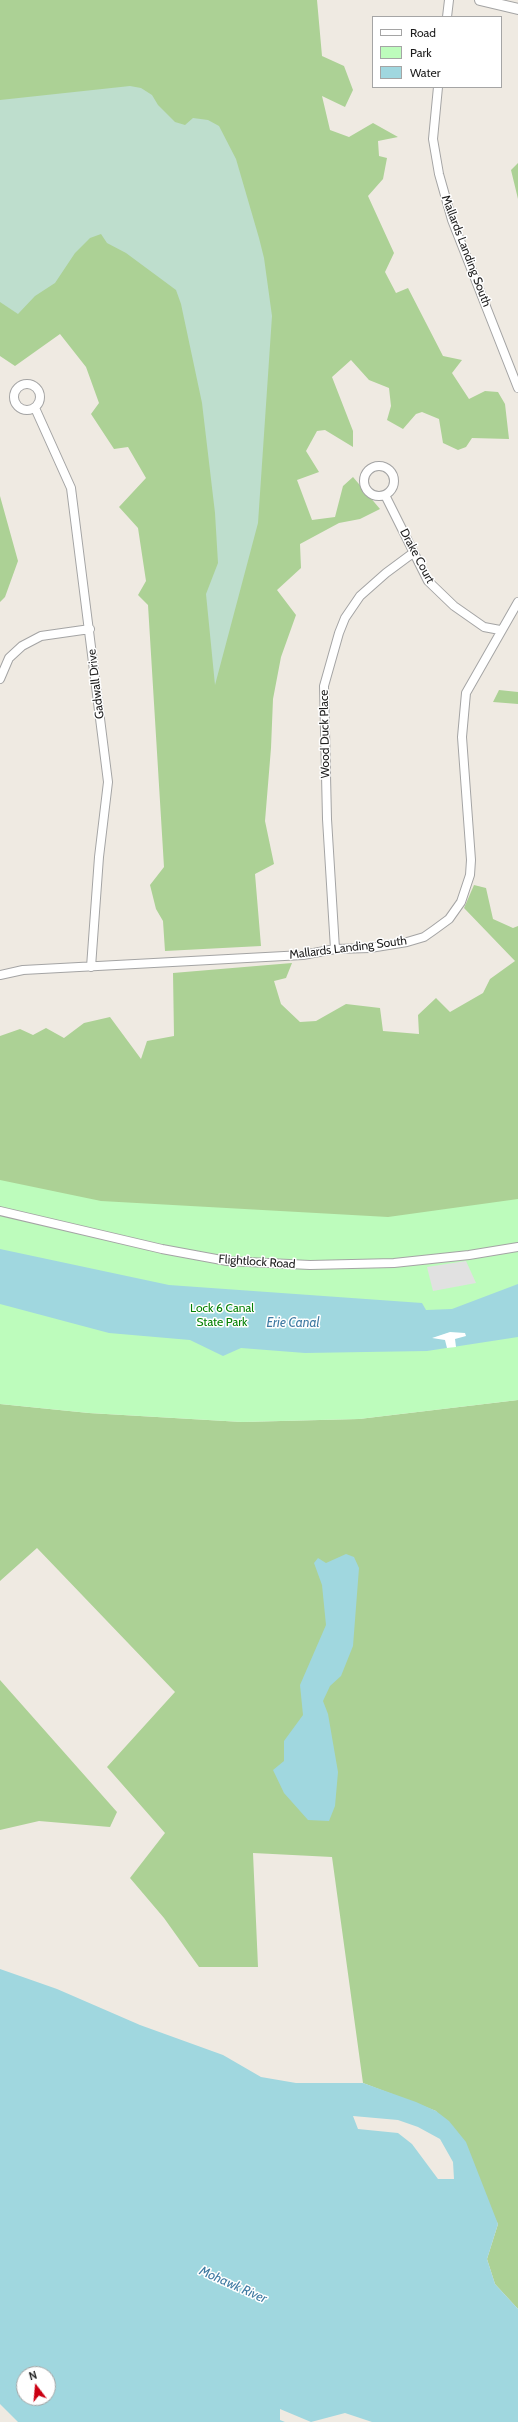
<!DOCTYPE html>
<html>
<head>
<meta charset="utf-8">
<style>
  body { margin:0 }
  #map { position:relative; width:518px; height:2422px; overflow:hidden; background:#efeae2; font-family:Cabin,sans-serif }
  canvas { display:block }
  .legend { position:absolute; left:372px; top:16px; width:130px; height:72px; box-sizing:border-box; background:#fff; border:1px solid #a5a5a5; margin:0; padding:5px 7px; list-style:none; font-size:12px; color:#1d1d1d }
  .legend li { display:flex; align-items:center; gap:8px; height:20px }
  .legend b { width:20px; border:1px solid #a5a5a5 }
  .north { position:absolute; left:16px; top:2366px; width:40px; height:40px; box-sizing:border-box; background:#fff; border:1px solid #a5a5a5; border-radius:50%; rotate:344deg; font-size:11px; font-weight:700; line-height:16px; text-align:center; color:#1d1d1d }
  .north::after { content:''; display:block; margin:auto; width:14px; height:18px; background:#cb0013; clip-path:polygon(50% 0,100% 100%,50% 72%,0 100%) }
</style>
</head>
<body>
<div id="map">
<canvas width="518" height="2422"></canvas>
<ul class="legend">
<li><b style="height:5px;background:#fff"></b>Road</li>
<li><b style="height:11px;background:#bdfcbc"></b>Park</li>
<li><b style="height:11px;background:#a0d7df"></b>Water</li>
</ul>
<div class="north">N</div>
</div>
<script>
const g = document.querySelector('canvas').getContext('2d');
g.lineJoin = 'round';
function paint(path, color) { g.fillStyle = color; g.fill(path, 'evenodd'); }
const shape = rows => new Path2D(rows.map(r => 'M' + r).join(''));
function trace(path, color, width, dash) { g.strokeStyle = color; g.lineWidth = width; g.lineCap = dash ? 'butt' : 'round'; g.setLineDash(dash || []); g.stroke(path); }
function write(font, color, halo, rows, align = 'center') {
  g.font = font + ' Cabin,sans-serif'; g.lineWidth = 3; g.setLineDash([]); g.textBaseline = 'middle'; g.strokeStyle = halo; g.fillStyle = color; for (const [text, x, y, turn = 0] of rows) {
    g.save(); g.translate(x, y); g.rotate((+turn || 0) * Math.PI / 180); g.textAlign = isNaN(turn) ? turn : align; if (halo) g.strokeText(text, 0, 0); g.fillText(text, 0, 0); g.restore();
  }
}
const forest = shape([
  [0,0,317,0,322,56,344,66,353,90,345,107,322,96,330,130,349,137,373,123,398,137,378,141,379,156,387,158,383,179,368,196,394,253,385,272,396,293,408,288,443,356,462,360,452,373,469,399,485,391,498,392,505,404,509,439,472,438,466,447,458,450,443,443,439,419,422,412,416,414,403,429,387,420,391,406,389,388,369,380,351,360,332,377,353,431,353,447,325,430,317,431,306,451,319,472,297,480,312,520,335,517,343,486,353,477,380,509,360,519,339,523,300,544,301,568,277,590,296,615,281,657,273,699,271,748,265,821,274,864,255,874,261,946,165,951,163,921,156,909,150,885,164,867,148,605,138,595,146,581,138,528,119,507,146,478,128,447,114,449,91,414,99,403,86,367,60,334,15,366,0,356],
  [518,163,518,199,511,170],
  [0,496,18,561,5,597,0,602],
  [499,690,518,692,518,704,493,702],
  [474,885,486,888,493,919,513,928,518,926,518,1235,0,1200,0,1036,20,1029,33,1035,46,1028,64,1038,84,1023,110,1017,141,1059,147,1041,174,1036,173,973,292,963,286,978,274,981,281,1004,300,1022,316,1021,346,1004,380,1008,383,1031,419,1034,418,1015,436,998,450,1012,483,993,490,979,515,961,464,908],
  [518,1400,518,2309,495,2284,487,2259,498,2224,436,2111,363,2083,332,1857,253,1853,258,1967,199,1967,164,1918,130,1878,165,1833,107,1767,175,1692,37,1548,0,1581,0,1404,89,1413,242,1422,359,1419],
  [0,1680,117,1812,110,1827,39,1821,0,1830]
]);
const wetland = shape([
  [130,86,141,88,152,95,158,105,175,122,185,125,193,118,208,120,219,126,236,159,259,238,264,258,272,316,258,523,215,685,206,594,218,563,215,513,202,403,181,304,176,290,126,253,107,243,101,234,90,238,75,253,55,283,35,296,18,314,0,302,0,100]
]);
const park = shape([
  [0,1180,101,1201,388,1217,518,1199,518,1400,359,1419,242,1422,89,1413,0,1404]
]);
const parking = shape([
  [466,1261,476,1283,433,1291,427,1267]
]);
const water = shape([
  [0,1249,169,1285,422,1303,426,1310,452,1309,518,1284,518,1337,427,1351,305,1353,241,1348,223,1356,190,1340,109,1333,0,1304],
  [346,1554,354,1557,359,1568,353,1646,341,1676,330,1686,323,1701,328,1714,338,1772,335,1806,329,1821,308,1820,284,1793,273,1770,284,1761,284,1741,303,1715,300,1685,326,1625,322,1585,314,1563,318,1558,326,1563],
  [0,1969,57,1989,140,2025,223,2055,261,2077,296,2083,363,2083,416,2102,436,2111,449,2121,466,2142,498,2224,487,2259,495,2284,518,2309,518,2422,372,2422,345,2413,311,2422,280,2409,280,2420,285,2422,18,2422,0,2404],
  [353,2116,398,2120,418,2127,440,2139,453,2162,454,2179,438,2179,412,2144,398,2133,358,2129],
  [24,2374,48,2374,48,2398,24,2398]
]);
const pier = shape([
  [450,1332,465,1333,466,1336,455,1339,456,1347,447,1348,445,1340,432,1338]
]);
const minor = shape([
  [447,17,449,0],
  [438,87,433,139,439,174,452,220,518,388],
  '14 397a13 13 0 1 1 26 0a13 13 0 1 1-26 0Z',
  [35,408,71,488,108,782,99,857,91,967],
  '364 481a15 15 0 1 1 30 0a15 15 0 1 1-30 0Z',
  [385,495,428,581,454,606,484,627,500,630],
  [0,679,9,658,22,646,41,636,90,629],
  [335,949,327,819,324,686,339,633,345,618,360,596,386,573,413,553],
  [0,975,23,970,303,955,335,949,370,948,407,942,424,937,434,930,449,919,461,902,470,875,471,860,462,737,466,693,518,602],
  [0,1211,162,1249,227,1261,310,1265,394,1263,469,1255,518,1247]
]);
const tertiary = shape([
  [480,0,518,9]
]);
const streetNames = [
  ["Mallards Landing South",466,251,69],
  ["Drake Court",417,556,62],
  ["Gadwall Drive",96,684,-97],
  ["Wood Duck Place",325,734,-91],
  ["Mallards Landing South",348,948,-7],
  ["Flightlock Road",257,1262,4]
];
const parkNames = [
  ["Lock 6 Canal",222,1308],
  ["State Park",222,1322]
];
const waterNames = [
  ["Erie Canal",293,1323],
  ["Mohawk River",233,2285,24]
];
paint(forest, '#acd195');
paint(wetland, '#bedecd');
paint(park, '#bdfcbc');
paint(parking, '#e1e1e1');
paint(water, '#a0d7df');
paint(pier, '#fff');
trace(minor, '#a4a4a4', 10);
trace(tertiary, '#a4a4a4', 12);
trace(minor, '#fff', 8);
trace(tertiary, '#fff', 10);
write('12px', '#1d1d1d', '#fff', streetNames);
write('12px', '#068105', '#fff', parkNames);
write('italic 13px', '#3f7aa2', '#fff', waterNames);
</script>
</body>
</html>
